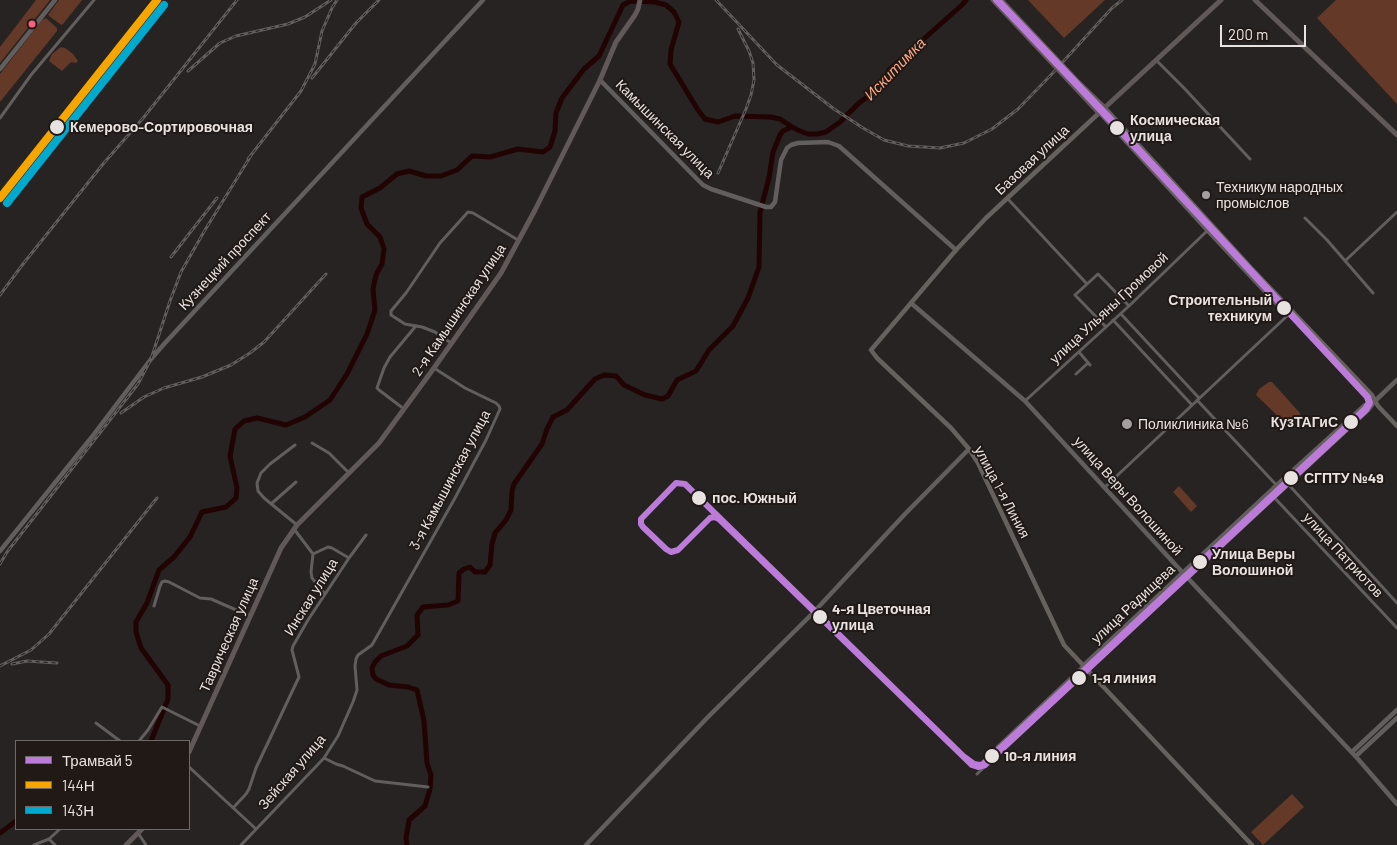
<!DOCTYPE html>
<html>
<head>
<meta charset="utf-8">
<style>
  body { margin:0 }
  #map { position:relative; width:1397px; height:845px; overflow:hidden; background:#272322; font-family:Barlow,sans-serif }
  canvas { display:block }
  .legend { position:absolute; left:15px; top:740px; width:175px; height:90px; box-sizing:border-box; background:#201916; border:1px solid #706967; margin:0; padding:6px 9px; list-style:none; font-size:15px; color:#e8e2e0 }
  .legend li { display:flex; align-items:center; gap:10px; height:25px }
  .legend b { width:25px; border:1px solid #706967 }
  .scale { position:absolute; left:1220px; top:25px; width:86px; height:22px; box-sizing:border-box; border:2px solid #e8e2e0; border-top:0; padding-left:6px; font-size:15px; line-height:18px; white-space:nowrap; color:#e8e2e0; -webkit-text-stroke:4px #201916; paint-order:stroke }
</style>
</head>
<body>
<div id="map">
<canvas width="1397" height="845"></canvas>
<ul class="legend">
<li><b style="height:6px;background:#bd7bd9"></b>Трамвай 5</li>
<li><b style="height:6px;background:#f7a600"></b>144Н</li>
<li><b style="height:6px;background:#00a9ce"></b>143Н</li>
</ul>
<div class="scale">200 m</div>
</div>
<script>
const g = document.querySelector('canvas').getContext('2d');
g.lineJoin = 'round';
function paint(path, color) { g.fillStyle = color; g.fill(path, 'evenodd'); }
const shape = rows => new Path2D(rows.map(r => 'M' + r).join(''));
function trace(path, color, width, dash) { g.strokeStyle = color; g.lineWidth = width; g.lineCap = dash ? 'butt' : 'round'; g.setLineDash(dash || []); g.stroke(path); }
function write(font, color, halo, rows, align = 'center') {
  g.font = font + ' Barlow,sans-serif'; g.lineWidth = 4; g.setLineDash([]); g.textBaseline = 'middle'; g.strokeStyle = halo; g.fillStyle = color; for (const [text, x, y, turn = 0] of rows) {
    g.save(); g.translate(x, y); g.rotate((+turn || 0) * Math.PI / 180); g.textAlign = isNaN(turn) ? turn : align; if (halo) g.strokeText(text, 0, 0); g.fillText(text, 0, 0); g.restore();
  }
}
const green = shape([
  [36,0,50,0,0,63,0,47],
  [59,0,82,0,63,24,61,25,48,15],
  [1028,0,1105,0,1064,38],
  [1336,0,1397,0,1397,104,1317,18],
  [46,18,57,28,57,31,0,102,0,74,42,20],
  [61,47,65,48,73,54,78,61,76,63,71,62,62,71,49,61,52,54],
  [1269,382,1272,382,1299,412,1301,416,1297,423,1291,426,1286,424,1256,395,1259,389],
  [1179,486,1197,506,1191,512,1173,492],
  [1292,794,1304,807,1263,845,1251,832]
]);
const river = shape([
  [151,741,168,699,168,685,141,648,136,632,136,622,147,603,159,570,174,557,190,537,202,512,226,507,236,498,237,488,230,456,235,429,244,421,257,418,286,425,305,417,330,400,347,374,367,334,375,310,373,289,376,275,382,264,384,249,380,237,367,224,361,208,362,197,380,188,397,174,409,171,426,176,441,176,457,170,472,156,490,157,518,149,543,152,550,147,555,131,556,113,562,98,584,69,599,56,623,5,631,1,655,2,666,5,674,12,679,22,671,50,670,64,698,110,705,119,718,122,735,116,771,117,780,119,792,127,800,131,808,134,817,134,826,132,840,122,859,103,881,87,889,70,963,4,966,0],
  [0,833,16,821],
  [407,845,406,838,409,820,425,806,430,789,431,775,427,763,424,721,417,690,408,687,389,685,376,679,373,675,372,668,375,662,381,656,407,646,418,635,417,615,423,607,448,605,458,601,459,573,464,569,470,567,475,572,485,572,490,565,492,544,495,533,506,520,511,510,512,491,514,484,542,444,547,429,553,417,567,410,595,379,604,375,616,376,624,385,645,395,662,399,668,396,677,380,696,371,709,350,733,326,748,298,759,267,760,212,769,178,773,152,780,135,783,131,792,127]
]);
const minor = shape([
  [1157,61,1184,88,1250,159],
  [1099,113,1207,231,1287,316,1105,487],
  [0,118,31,75,94,0],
  [1007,198,1087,284],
  [1305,218,1327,240,1373,293],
  [1345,261,1397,212],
  [1121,314,1199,398],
  [1113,320,1192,405],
  [1106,327,1075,295,1098,274,1129,306],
  [451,343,435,332,422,327,405,324,391,315,391,311,406,293,440,243,468,212,473,213,518,240],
  [1079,352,1090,365],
  [1076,374,1088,363],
  [1197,400,1281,490],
  [1025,401,1129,306,1207,231],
  [404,409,379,390,377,388,384,368,390,357,415,327],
  [312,443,329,453,349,473],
  [295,445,270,464,261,473,257,483,258,491,264,498,297,525],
  [1288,484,1397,603],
  [1269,492,1397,628],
  [271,504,296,482],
  [294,529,313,554,311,572,312,578,325,594],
  [313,554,328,547,332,548,349,558],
  [154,606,160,586,162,582,165,581,169,582,200,598,211,599,250,616],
  [96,723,120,741],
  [139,741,148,730,162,707,200,726],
  [997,747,1083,666],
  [324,758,336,764,343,766,375,781,428,787],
  [189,767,256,829],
  [977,774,1187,578],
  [233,808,246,794,249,789,256,768,299,677,292,650,293,646,308,620,349,558,366,535],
  [138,833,146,845],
  [49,839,59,830],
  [34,845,49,839,55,845],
  [241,845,324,758,338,736,353,702,357,690,355,666,356,659,358,655,372,645,455,498,486,440,500,409,499,406,496,403,465,388,434,368]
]);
const tertiary = shape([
  [0,69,55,0],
  [600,80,693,175,703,185,711,189,766,207,771,207,775,202,781,160,787,148,791,145,798,143,828,142,839,146,956,250],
  [911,303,1025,401,1183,573,1358,759,1397,804],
  [0,551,91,438,151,359,165,343,483,0],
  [1187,578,1369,409,1375,401,1397,380],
  [1084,665,1277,485,1365,405,1375,401],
  [1352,752,1397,710],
  [1356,756,1397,718],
  [586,845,707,718,812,614,904,515,969,449]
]);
const secondary = shape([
  [1105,108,1252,269,1372,395,1378,406,1397,426],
  [1099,113,986,218,956,250,871,350,877,358,951,428,969,449,978,463,1064,645,1252,845]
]);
const primary = shape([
  [993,0,1099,113,1221,0],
  [1001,0,1077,81,1105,108],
  [1255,0,1397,135],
  [189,752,281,548,297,525,379,443,434,368,501,273,535,210,600,80,616,42,635,15,638,9,640,0],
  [126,845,142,829]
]);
const rail = shape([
  [716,0,777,65,834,109,863,128,884,140,908,146,940,148,964,143,992,129,1018,109,1050,76,1112,8,1122,0],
  [188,71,220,43,236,36,288,24,305,17,331,0],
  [312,78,356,23,379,0],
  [248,159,301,91,315,64,322,31,332,8,337,0],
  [718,173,746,109,751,95,754,80,753,63,749,51,738,29],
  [171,257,217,198],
  [0,295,23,264,103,164,144,117,237,0],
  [121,413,144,397,164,388,202,377,231,365,250,353,264,342,326,274],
  [0,564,7,552,138,384,151,359,170,301,181,272,205,230,252,154],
  [12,664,27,661,57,663],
  [0,666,31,650,49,634,157,498]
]);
const rail1 = shape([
  [0,198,157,0]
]);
const rail2 = shape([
  [7,203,164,5]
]);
const tram1 = shape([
  [996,0,1117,128,1367,397,1369,403,1365,409,983,764,980,765,974,764,963,756,685,484,676,483,641,519,641,524,643,527,666,549,671,552,678,550,710,518,714,517,719,519,972,765,978,767,985,765,1366,410,1370,403,1368,397,1110,118,998,0]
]);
const markers = [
  [32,24,4.5,"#f8607d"],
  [57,127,8,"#e8e2e0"],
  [1117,128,8,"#e8e2e0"],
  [1206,195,5,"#a49f9e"],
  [1284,308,8,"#e8e2e0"],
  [1351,422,8,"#e8e2e0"],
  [1127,424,6,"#a49f9e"],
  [1291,478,8,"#e8e2e0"],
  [699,498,8,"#e8e2e0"],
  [1200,562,8,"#e8e2e0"],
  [820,617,8,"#e8e2e0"],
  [1079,678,8,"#e8e2e0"],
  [992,756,8,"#e8e2e0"]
];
const stopNames = [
  ["Космическая",1130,120],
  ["улица",1130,136],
  ["Кемерово-Сортировочная",70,127],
  ["Строительный",1272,300,"right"],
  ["техникум",1272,316,"right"],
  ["КузТАГиС",1338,422,"right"],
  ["СГПТУ №49",1304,478],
  ["пос. Южный",712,498],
  ["Улица Веры",1212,554],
  ["Волошиной",1212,570],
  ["4-я Цветочная",832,609],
  ["улица",832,625],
  ["1-я линия",1092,678],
  ["10-я линия",1004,756]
];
const streetNames = [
  ["Камышинская улица",665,129,45],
  ["Базовая улица",1032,160,-43],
  ["Кузнецкий проспект",225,261,-47],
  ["улица Ульяны Громовой",1109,308,-43],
  ["2-я Камышинская улица",459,310,-56],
  ["3-я Камышинская улица",450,480,-62],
  ["улица 1-я Линия",1002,492,62],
  ["улица Веры Волошиной",1128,496,48],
  ["улица Патриотов",1343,555,47],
  ["Инская улица",311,597,-58],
  ["улица Радищева",1133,604,-43],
  ["Таврическая улица",229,635,-66],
  ["Зейская улица",292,772,-49]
];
const poiNames = [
  ["Техникум народных",1216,187],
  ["промыслов",1216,203],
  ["Поликлиника №6",1138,424]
];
const waterNames = [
  ["Искитимка",895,69,-46]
];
paint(green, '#643928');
trace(river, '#210303', 5);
trace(minor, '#625e5e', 3);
trace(tertiary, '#625e5e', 4.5);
trace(secondary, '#67615e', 4.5);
trace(primary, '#615957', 5);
trace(rail, '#615e5d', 3);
trace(rail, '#201916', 1, [4]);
trace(rail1, '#f7a600', 8);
trace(rail2, '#00a9ce', 8);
trace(tram1, '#bd7bd9', 6);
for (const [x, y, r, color] of markers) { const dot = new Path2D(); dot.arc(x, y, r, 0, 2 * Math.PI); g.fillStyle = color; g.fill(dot); trace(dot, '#201916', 2); }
write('bold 14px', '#e8e2e0', '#201916', stopNames, 'left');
write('14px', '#e8e2e0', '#201916', streetNames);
write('14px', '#e8e2e0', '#201916', poiNames, 'left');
write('italic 15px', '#fca684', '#201916', waterNames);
</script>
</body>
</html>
